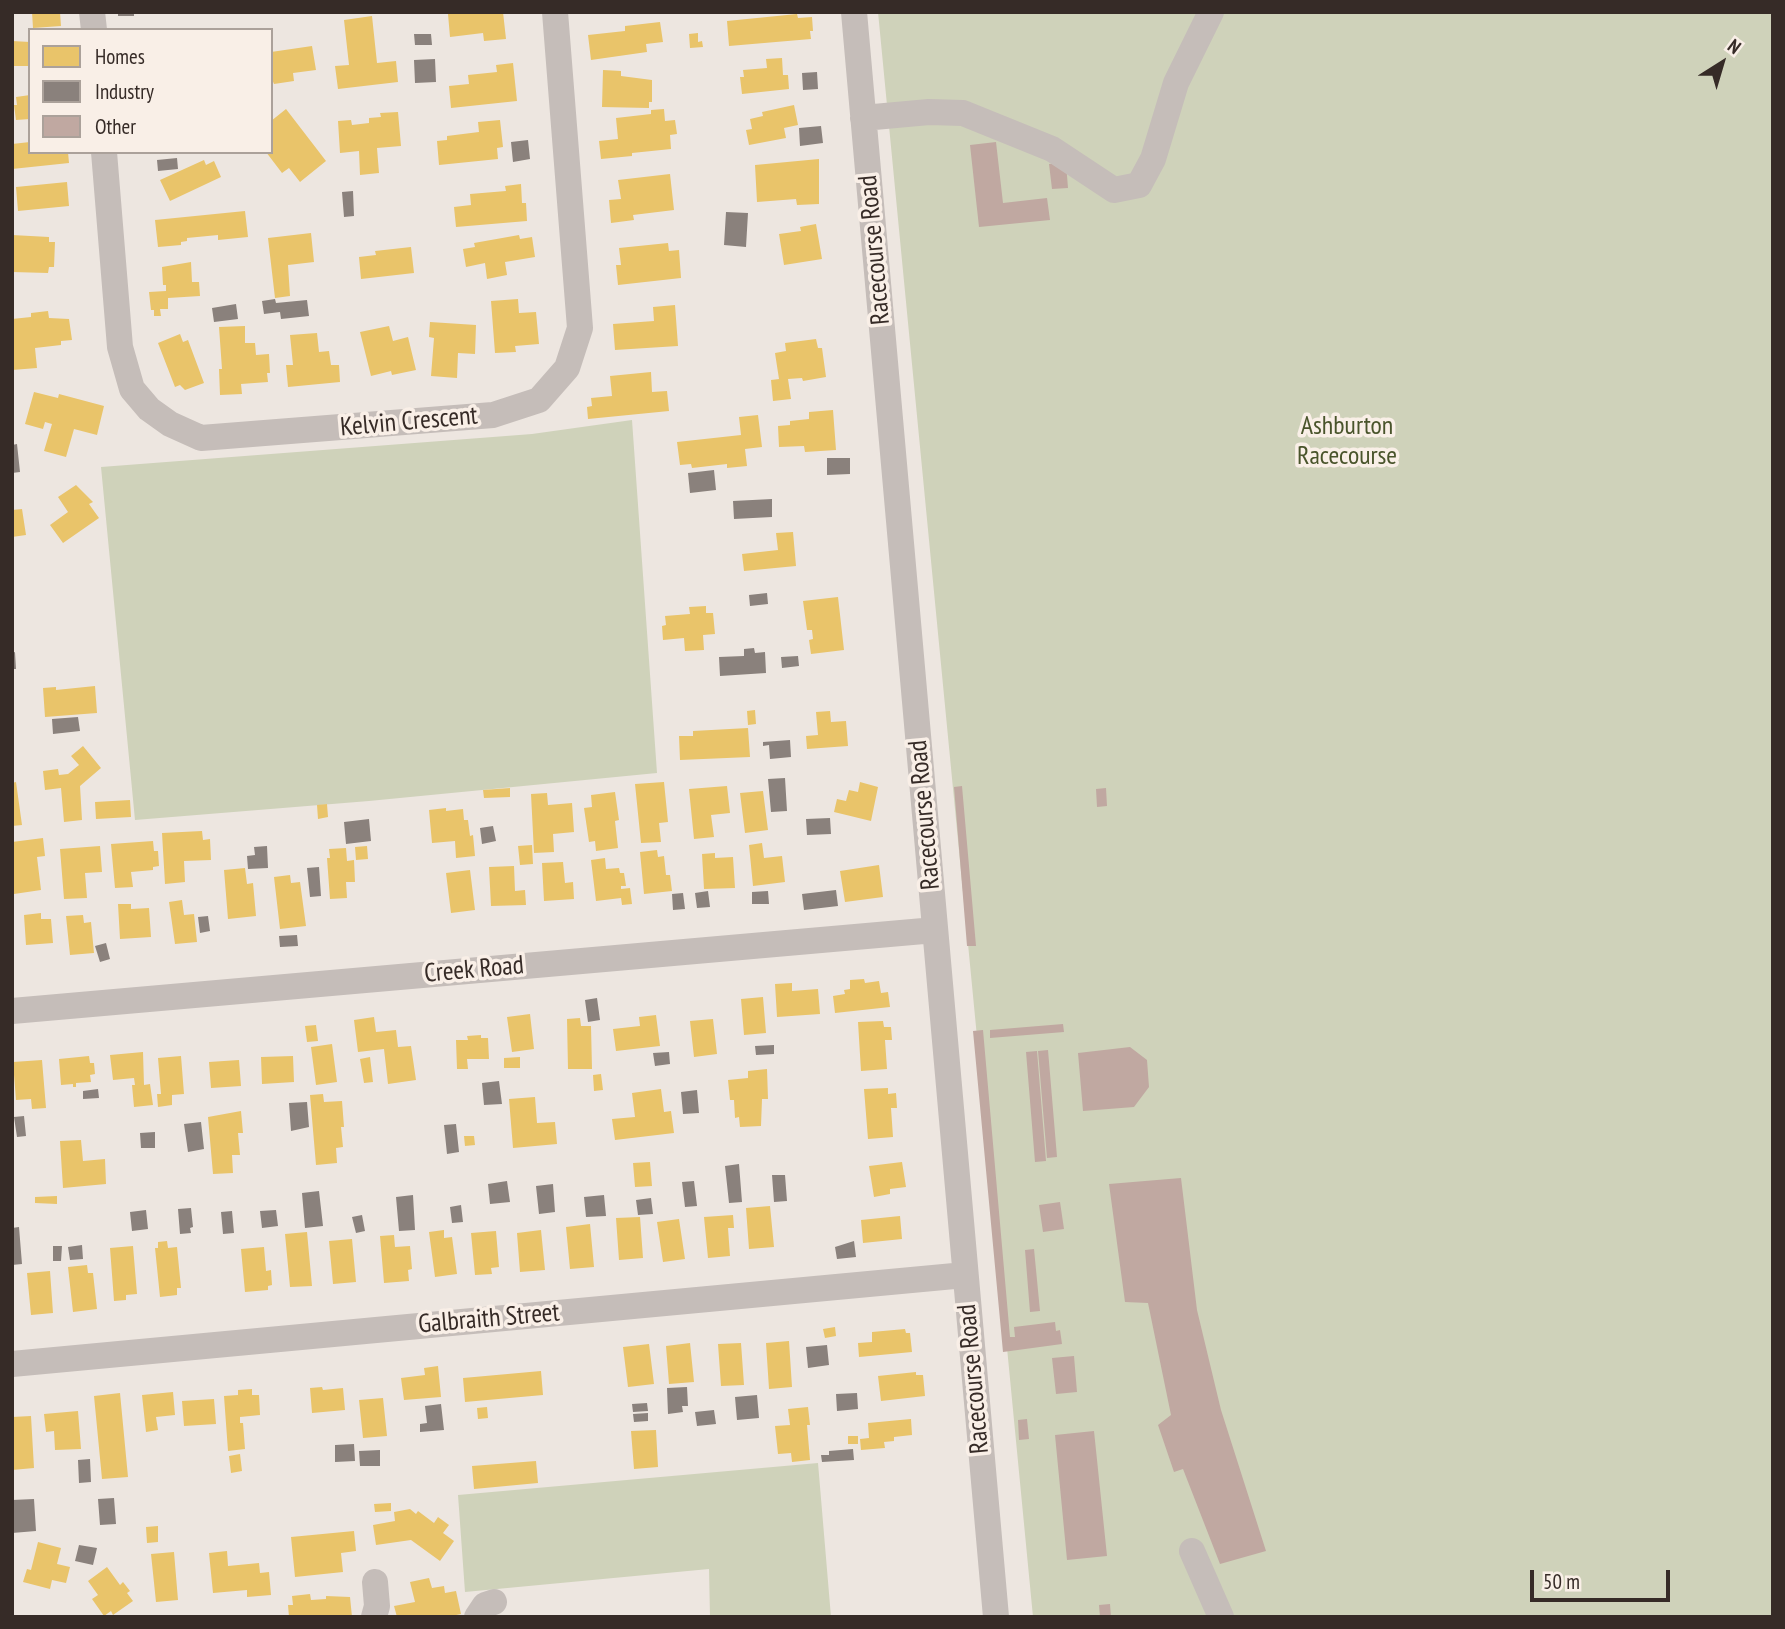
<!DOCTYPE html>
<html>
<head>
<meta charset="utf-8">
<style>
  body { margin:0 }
  #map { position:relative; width:1785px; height:1629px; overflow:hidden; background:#ede6e0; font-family:"PT Sans Narrow",sans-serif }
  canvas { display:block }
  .frame { position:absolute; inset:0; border:14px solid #362b27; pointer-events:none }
  .legend { position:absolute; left:28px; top:28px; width:245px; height:126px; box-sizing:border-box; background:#f9efe7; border:2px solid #aba19a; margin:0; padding:9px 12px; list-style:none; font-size:21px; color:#362b27 }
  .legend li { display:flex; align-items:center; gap:14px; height:35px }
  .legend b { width:35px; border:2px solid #aba19a }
  .north { position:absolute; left:1687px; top:28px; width:70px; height:70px; -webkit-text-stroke:5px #f9efe7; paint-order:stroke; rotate:37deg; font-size:19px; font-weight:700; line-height:28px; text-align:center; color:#362b27 }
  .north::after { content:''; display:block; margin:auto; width:24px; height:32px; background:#362b27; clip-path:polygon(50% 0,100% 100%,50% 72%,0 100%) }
  .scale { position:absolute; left:1530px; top:1570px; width:140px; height:32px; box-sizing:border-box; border:4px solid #362b27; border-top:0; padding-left:9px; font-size:21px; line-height:24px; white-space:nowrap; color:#362b27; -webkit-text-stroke:5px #f9efe7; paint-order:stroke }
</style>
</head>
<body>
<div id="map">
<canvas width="1785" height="1629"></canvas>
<div class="frame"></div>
<ul class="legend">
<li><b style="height:19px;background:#e9c46a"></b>Homes</li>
<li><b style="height:19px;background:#8a817c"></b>Industry</li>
<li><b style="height:19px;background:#c0a8a1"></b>Other</li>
</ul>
<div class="north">N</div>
<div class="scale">50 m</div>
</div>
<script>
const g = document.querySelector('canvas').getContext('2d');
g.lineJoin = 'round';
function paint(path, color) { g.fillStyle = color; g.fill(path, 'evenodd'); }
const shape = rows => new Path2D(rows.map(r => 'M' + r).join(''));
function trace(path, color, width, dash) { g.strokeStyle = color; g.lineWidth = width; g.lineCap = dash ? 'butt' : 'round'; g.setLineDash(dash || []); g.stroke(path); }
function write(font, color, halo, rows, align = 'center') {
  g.font = font + ' "PT Sans Narrow",sans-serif'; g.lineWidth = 7; g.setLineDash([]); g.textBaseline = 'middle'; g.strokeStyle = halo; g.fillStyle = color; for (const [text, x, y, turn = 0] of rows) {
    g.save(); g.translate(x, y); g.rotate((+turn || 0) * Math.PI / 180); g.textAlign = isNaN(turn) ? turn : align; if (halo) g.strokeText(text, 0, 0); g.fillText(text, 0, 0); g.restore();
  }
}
const green = shape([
  [878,12,1773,12,1773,1617,1033,1617],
  [632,420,657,773,369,801,135,820,101,467,532,434],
  [818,1463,831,1617,710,1617,709,1569,465,1592,458,1495]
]);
const homes = shape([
  [32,12,60,12,61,26,33,28],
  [460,12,503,12,506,39,484,41,483,33,450,37,448,14],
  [797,14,798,18,812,17,813,31,810,31,811,39,729,46,727,21],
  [372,16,377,63,396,61,398,82,338,89,335,66,349,65,344,20],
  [660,22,663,42,646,44,647,52,591,60,588,35,625,31,625,26],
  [698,33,698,42,702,41,703,47,690,48,689,34],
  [12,41,30,42,30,66,12,66],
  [312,46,316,70,293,73,294,81,274,84,271,77,271,52],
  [782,58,783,75,788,75,789,89,742,94,740,77,744,77,743,70,767,68,766,59],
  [513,63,517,101,451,108,449,86,469,84,468,75,497,72,496,65],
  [603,70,621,71,621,76,652,80,652,102,649,102,649,108,602,107],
  [30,95,30,119,16,120,14,105,17,105,16,97],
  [794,105,798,125,784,128,786,138,749,145,746,130,752,129,750,119,763,116,762,112],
  [286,109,326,161,300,182,289,168,282,173,266,152,271,152,271,121],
  [664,109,665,121,675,120,677,134,670,135,671,149,632,153,632,156,601,159,599,141,618,139,616,118,651,114,651,110],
  [398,112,401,146,377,148,379,173,360,175,359,151,340,153,338,121,351,120,352,125,369,123,369,118,381,117,380,113],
  [500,120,503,147,497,148,498,159,439,165,437,141,447,140,447,136,479,132,478,122],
  [30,142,30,152,68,152,69,163,12,169,12,144],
  [819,159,819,204,797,205,796,199,757,202,755,165],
  [204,160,206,165,214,161,221,177,170,201,160,180],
  [670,174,674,210,633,215,634,220,611,223,609,200,621,199,618,180],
  [67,182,69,206,18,211,16,187],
  [521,184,522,203,526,203,527,221,456,227,454,207,471,205,470,194,506,191,505,186],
  [245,211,248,237,218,240,218,235,187,238,187,241,181,242,181,245,158,247,155,220],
  [816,224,822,259,784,265,779,234,801,231,800,227],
  [311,233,314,262,288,265,290,296,275,298,268,238],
  [12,235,49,237,49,242,55,242,54,267,49,267,48,273,12,272],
  [519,235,520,239,532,237,535,257,505,262,507,275,487,279,485,263,466,267,463,249,475,247,474,243],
  [668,243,669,251,679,250,681,278,618,285,616,265,621,265,619,248],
  [411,247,414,273,361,279,359,257,376,255,375,251],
  [191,262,192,282,199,282,200,296,168,298,168,309,160,309,161,316,154,316,154,310,151,310,149,292,166,291,166,285,163,285,162,267],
  [518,299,519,313,536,312,539,344,515,346,516,352,495,353,491,301],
  [675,305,678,346,615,350,613,324,654,321,653,307],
  [48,311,49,318,69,319,72,340,61,341,61,345,35,348,37,368,12,370,12,319,31,317,31,313],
  [430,322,476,325,475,354,458,353,457,378,431,376,434,338,429,337],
  [245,326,245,343,255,343,256,355,269,354,270,373,267,373,268,382,241,384,242,394,220,395,219,369,222,369,219,327],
  [389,326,393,341,408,337,416,370,392,375,391,371,371,376,360,332],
  [317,333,319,352,329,351,331,365,339,365,340,382,288,387,286,365,293,365,290,335],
  [180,334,183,342,188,340,204,383,185,390,180,385,175,387,158,343],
  [816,339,818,348,822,348,826,377,803,381,802,378,788,379,791,399,773,401,771,380,779,379,775,353,786,351,785,343],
  [651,372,652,392,667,391,669,411,588,419,587,407,592,406,591,398,612,396,610,376],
  [34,392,58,398,59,394,104,406,97,435,74,429,66,457,44,451,52,424,45,422,43,429,25,424],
  [833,410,836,450,805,452,804,446,779,447,778,426,790,425,790,421,809,419,809,412],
  [758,415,762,447,745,449,747,466,727,468,727,464,692,468,691,464,680,465,677,442,741,435,739,417],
  [76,485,93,502,89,504,99,518,63,543,50,525,68,512,58,497],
  [22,509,26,535,12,537,12,510],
  [793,532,796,566,744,571,742,554,778,550,776,533],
  [838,597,844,650,811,654,809,640,813,639,812,630,807,630,803,601],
  [706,606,706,613,713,613,715,634,703,635,704,650,685,651,684,638,663,640,662,626,666,625,665,616,690,614,689,607],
  [95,686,97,713,45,717,43,688,56,687,56,690],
  [755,710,756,724,748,725,747,711],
  [830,711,831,722,846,721,848,746,807,749,806,736,818,735,816,712],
  [748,728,750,757,680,760,679,736,693,736,693,731],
  [83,746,101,768,80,786,82,820,64,822,61,788,45,790,43,771,58,769,59,775,68,774,79,765,71,756],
  [16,782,22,825,12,826,12,783],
  [664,782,668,822,659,823,661,842,641,843,635,784],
  [860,782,878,787,871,821,834,812,837,799,846,801,849,790,858,792],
  [727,786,730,813,711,815,714,837,694,839,689,789],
  [510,788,510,797,484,798,483,790],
  [763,791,768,830,745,833,740,793],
  [615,792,619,820,615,821,618,848,596,851,595,841,589,842,584,808,592,807,591,795],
  [547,793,548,805,572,803,574,832,553,834,554,852,534,853,531,794],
  [130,800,131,817,96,819,95,802],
  [327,804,328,817,318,819,317,805],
  [446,808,446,811,463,809,464,820,468,820,470,836,473,835,475,856,456,858,455,841,432,843,429,810],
  [202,831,203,840,210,839,211,860,184,861,185,882,165,884,162,833],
  [43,838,45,856,37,857,41,890,14,894,12,842],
  [153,841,154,851,158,851,159,866,153,867,153,870,131,872,133,887,115,888,111,844],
  [762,843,764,858,782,856,785,882,753,886,749,845],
  [532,845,533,864,520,865,518,846],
  [100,846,102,872,85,873,87,898,64,899,60,849],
  [367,846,368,859,356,860,355,847],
  [346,848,347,861,354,860,355,882,346,882,347,898,330,899,327,858,330,858,329,849],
  [657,850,658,857,664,856,666,875,670,875,672,891,644,894,640,852],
  [715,853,715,858,733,857,735,888,704,889,702,854],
  [605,858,606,869,619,868,620,873,624,873,626,886,621,886,621,889,630,888,632,904,622,905,621,898,596,901,591,860],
  [563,862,565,883,573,882,574,899,544,901,542,863],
  [879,865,883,897,845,902,840,871],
  [514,866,515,891,525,890,526,905,491,906,489,867],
  [245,868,247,884,253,883,256,916,228,919,224,870],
  [470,870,475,910,451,913,446,873],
  [290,875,291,883,300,882,306,926,280,929,274,877],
  [182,900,184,915,194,914,197,942,175,944,169,902],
  [118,904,131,904,131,909,149,908,151,937,120,939],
  [41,913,41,919,51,919,53,943,26,945,24,915],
  [83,915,84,923,91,922,94,953,70,955,66,916],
  [864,979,865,983,879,981,881,993,888,992,890,1007,835,1013,833,996,845,994,844,990,850,989,850,980],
  [792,983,792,991,818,989,820,1014,777,1017,775,984],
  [763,997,766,1033,744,1035,741,999],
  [530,1014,534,1049,512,1052,507,1017],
  [656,1015,660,1046,616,1051,613,1029,640,1026,639,1017],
  [374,1017,376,1032,396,1030,398,1047,411,1046,416,1080,388,1084,384,1049,358,1052,354,1020],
  [580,1018,581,1026,591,1026,592,1069,568,1069,567,1019],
  [713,1019,717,1054,694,1057,690,1021],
  [883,1021,884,1027,891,1027,892,1040,885,1040,887,1069,861,1071,858,1022],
  [316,1025,318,1041,307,1042,305,1026],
  [481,1035,481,1038,488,1038,489,1059,467,1059,468,1069,457,1069,456,1040,468,1040,467,1036],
  [332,1044,337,1082,316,1085,311,1047],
  [143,1052,144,1085,150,1084,153,1105,134,1107,132,1085,135,1085,134,1078,113,1080,110,1055],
  [89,1056,90,1063,94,1063,95,1074,90,1075,91,1082,76,1083,76,1087,73,1087,73,1084,61,1085,59,1059],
  [181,1056,184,1094,172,1095,172,1105,158,1107,157,1094,161,1094,158,1058],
  [293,1056,294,1082,262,1084,261,1057],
  [370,1057,373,1082,364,1083,360,1059],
  [520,1057,520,1068,504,1068,504,1058],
  [42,1060,46,1108,32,1109,31,1099,16,1100,13,1062],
  [239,1060,241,1086,211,1088,209,1062],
  [767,1069,768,1099,762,1099,761,1126,740,1127,739,1117,735,1118,734,1100,730,1100,728,1080,748,1078,748,1071],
  [601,1074,603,1090,594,1091,593,1075],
  [888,1088,888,1094,896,1093,897,1108,891,1108,893,1137,868,1139,864,1089],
  [661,1089,664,1112,671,1111,674,1133,615,1140,612,1119,635,1117,632,1093],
  [323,1094,324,1102,342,1101,344,1127,341,1127,343,1147,336,1148,337,1163,316,1165,310,1095],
  [535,1097,537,1123,555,1122,557,1144,513,1148,509,1099],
  [241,1111,243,1133,238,1133,240,1155,232,1155,233,1173,213,1174,208,1117],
  [464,1136,474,1136,475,1145,465,1146],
  [81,1140,83,1161,105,1159,106,1184,63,1188,60,1141],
  [650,1162,652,1186,635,1187,633,1163],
  [902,1162,906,1187,890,1189,890,1194,874,1197,869,1166],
  [57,1196,57,1204,35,1203,35,1197],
  [770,1206,774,1247,749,1249,746,1208],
  [733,1215,734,1228,728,1228,730,1256,708,1258,704,1217],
  [900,1216,902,1239,863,1243,861,1220],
  [640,1217,643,1258,619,1260,616,1218],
  [679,1219,685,1259,663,1262,657,1222],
  [590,1224,594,1267,570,1269,566,1227],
  [444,1230,444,1238,452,1237,457,1274,435,1277,429,1232],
  [541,1230,545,1270,520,1272,517,1233],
  [496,1231,499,1267,491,1268,492,1274,475,1275,471,1233],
  [307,1232,312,1286,290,1287,285,1234],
  [394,1235,395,1247,410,1246,412,1269,408,1270,409,1281,384,1283,380,1236],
  [352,1239,356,1282,333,1284,329,1241],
  [167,1241,168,1248,177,1247,181,1288,177,1288,177,1295,160,1297,155,1248,158,1248,158,1242],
  [133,1246,137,1294,126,1295,126,1300,114,1301,110,1248],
  [264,1247,266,1271,271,1270,272,1285,268,1286,268,1290,245,1292,241,1249],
  [87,1265,88,1273,93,1273,97,1309,73,1312,68,1267],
  [50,1271,53,1313,31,1315,27,1273],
  [835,1327,836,1336,825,1338,823,1329],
  [905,1329,906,1333,910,1333,912,1352,859,1357,858,1343,872,1342,872,1332],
  [789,1341,792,1387,769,1389,766,1343],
  [690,1343,694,1382,669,1384,666,1346],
  [741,1343,744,1385,721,1386,718,1344],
  [649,1344,654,1384,628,1387,623,1347],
  [438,1366,441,1397,404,1400,401,1378,425,1375,424,1368],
  [541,1371,543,1395,465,1402,463,1378],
  [916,1372,916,1375,923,1375,925,1396,881,1401,878,1376],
  [322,1387,323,1390,343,1388,345,1410,312,1413,310,1388],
  [252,1389,252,1395,259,1395,260,1415,240,1417,240,1423,243,1423,245,1449,228,1451,224,1396,238,1395,238,1390],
  [173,1392,175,1415,156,1417,158,1430,146,1432,142,1395],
  [120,1393,128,1477,102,1479,94,1396],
  [383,1398,387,1436,363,1438,359,1400],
  [214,1399,216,1424,184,1426,182,1401],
  [487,1407,488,1418,478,1419,477,1408],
  [808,1407,810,1425,807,1425,810,1460,792,1462,791,1453,778,1454,775,1426,790,1425,788,1409],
  [78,1411,81,1449,55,1450,54,1431,46,1432,44,1414],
  [31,1416,34,1468,12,1470,12,1417],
  [911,1419,912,1435,894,1437,894,1441,884,1442,885,1448,861,1450,860,1439,869,1438,868,1423],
  [656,1430,658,1467,634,1469,631,1431],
  [848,1436,858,1436,858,1444,848,1444],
  [240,1454,242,1471,231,1473,229,1456],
  [536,1461,538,1483,474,1489,472,1466],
  [391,1503,391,1511,375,1512,374,1504],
  [410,1509,416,1514,418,1511,434,1523,438,1517,449,1525,443,1533,454,1541,440,1561,411,1540,376,1545,373,1525,395,1521,394,1512],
  [158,1526,158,1542,147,1543,146,1527],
  [354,1531,356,1551,341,1553,343,1572,295,1577,291,1537],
  [38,1542,61,1548,57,1564,70,1567,66,1583,52,1580,50,1589,23,1582,27,1569,31,1570],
  [227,1551,228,1566,259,1563,260,1573,269,1572,271,1595,247,1597,247,1590,213,1593,209,1553],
  [174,1552,178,1600,156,1602,151,1554],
  [107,1567,120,1585,123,1582,130,1591,127,1593,133,1601,113,1615,111,1611,104,1616,92,1599,98,1595,88,1581],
  [429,1578,432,1588,444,1586,445,1593,456,1591,461,1614,447,1617,397,1617,394,1606,415,1602,410,1582],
  [310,1594,311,1600,326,1599,326,1596,350,1597,352,1617,289,1617,288,1605,293,1605,292,1596]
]);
const industry = shape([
  [118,12,134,12,134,16,118,16],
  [414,34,431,34,432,45,415,45],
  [435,59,436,82,415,83,414,60],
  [817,72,818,89,803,90,802,73],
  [821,126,823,143,800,146,799,128],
  [528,140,530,159,513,162,511,142],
  [177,158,178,169,158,171,157,160],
  [353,191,354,216,344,217,342,192],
  [726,212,748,213,746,247,724,245],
  [275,299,276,303,307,300,309,316,281,319,280,312,264,314,262,301],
  [236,304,238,319,214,322,212,308],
  [17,444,20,472,12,473,12,445],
  [827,458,850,458,850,474,827,475],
  [714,470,716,490,690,493,688,473],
  [772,499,772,517,734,519,733,501],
  [767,593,768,604,750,606,749,595],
  [754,648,755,653,765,652,766,673,720,676,719,657,744,656,744,649],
  [15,652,16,669,12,669,12,653],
  [798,656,799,666,782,668,781,657],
  [78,717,80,731,53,734,52,719],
  [790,740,791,757,770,759,769,745,763,746,763,742],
  [785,778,787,811,771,812,768,779],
  [830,818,831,834,807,835,806,819],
  [369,819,371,841,346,844,344,822],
  [493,826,496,841,482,844,480,828],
  [267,846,268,868,248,869,247,856,255,855,254,847],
  [319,867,321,896,310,897,307,868],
  [836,890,838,906,804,910,802,894],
  [708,891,710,907,697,908,695,893],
  [768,891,769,904,752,904,752,892],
  [683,893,685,909,673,910,672,894],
  [208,916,210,931,200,933,198,917],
  [297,935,298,946,280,947,279,936],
  [106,943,110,959,100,962,95,946],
  [597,998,600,1020,588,1022,585,1000],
  [774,1045,774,1054,756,1055,755,1046],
  [669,1052,670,1064,655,1066,653,1053],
  [499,1081,502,1104,484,1105,482,1083],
  [98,1089,99,1098,83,1099,83,1091],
  [697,1090,699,1113,683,1114,681,1092],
  [307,1102,309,1127,291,1131,289,1103],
  [24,1116,26,1136,17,1137,14,1117],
  [201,1122,204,1149,188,1152,184,1124],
  [456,1124,459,1152,447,1154,444,1125],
  [155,1132,155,1148,141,1148,140,1133],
  [739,1164,742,1202,729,1203,725,1166],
  [772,1175,785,1175,787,1201,774,1202],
  [507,1181,510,1202,490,1204,488,1184],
  [694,1181,697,1206,685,1207,682,1182],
  [553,1184,555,1212,539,1214,536,1186],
  [319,1191,323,1226,305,1228,302,1193],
  [413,1195,415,1230,399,1231,396,1197],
  [604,1195,606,1216,586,1217,584,1197],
  [651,1198,653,1214,638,1215,636,1200],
  [461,1205,463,1222,452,1223,450,1207],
  [191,1208,193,1227,190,1228,191,1233,180,1234,178,1209],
  [146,1210,148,1229,132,1231,130,1212],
  [276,1210,278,1226,262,1228,260,1211],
  [232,1211,234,1233,223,1234,221,1212],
  [362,1215,365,1231,356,1233,352,1217],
  [19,1227,22,1264,12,1265,12,1228],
  [854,1241,856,1257,837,1259,835,1247],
  [82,1245,83,1259,70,1260,68,1247],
  [53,1246,62,1246,61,1261,53,1261],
  [827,1345,829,1365,808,1368,806,1347],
  [687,1387,688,1406,682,1406,683,1412,668,1414,667,1388],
  [857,1393,858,1409,837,1411,836,1394],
  [757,1395,759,1418,737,1420,735,1397],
  [647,1403,648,1411,633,1412,632,1404],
  [441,1404,444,1430,420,1432,420,1424,427,1423,425,1406],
  [714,1410,716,1424,697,1426,695,1412],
  [648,1413,648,1421,634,1422,633,1414],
  [354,1444,355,1461,335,1462,335,1445],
  [853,1449,854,1460,822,1462,821,1455,829,1455,829,1451],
  [380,1450,380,1466,360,1466,359,1451],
  [90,1459,91,1482,79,1483,78,1460],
  [114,1498,116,1524,100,1525,98,1499],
  [34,1499,36,1531,12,1533,12,1500],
  [79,1545,97,1548,93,1565,75,1561]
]);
const building = shape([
  [996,142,1003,203,1047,198,1050,220,979,227,970,145],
  [1066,163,1068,188,1052,189,1049,164],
  [962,786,976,946,967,946,954,787],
  [1106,788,1107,806,1097,807,1096,789],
  [1063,1024,1064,1032,990,1038,990,1030],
  [983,1030,1010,1337,1015,1337,1014,1327,1055,1322,1056,1331,1060,1330,1062,1344,1003,1352,973,1031],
  [1130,1047,1147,1060,1149,1087,1134,1107,1083,1111,1078,1053],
  [1048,1050,1057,1157,1047,1158,1038,1051],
  [1037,1051,1046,1161,1035,1162,1026,1052],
  [1181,1178,1197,1310,1221,1410,1266,1551,1220,1564,1183,1469,1174,1472,1158,1425,1171,1415,1148,1303,1125,1302,1109,1184],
  [1060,1202,1064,1229,1043,1232,1039,1205],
  [1034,1249,1040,1311,1030,1312,1025,1250],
  [1074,1356,1077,1392,1056,1394,1052,1358],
  [1027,1419,1029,1439,1019,1440,1018,1420],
  [1094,1431,1107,1556,1067,1560,1055,1435],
  [1110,1604,1111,1617,1100,1617,1099,1605]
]);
const minor = shape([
  [92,12,94,30],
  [854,12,996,1617],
  [863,118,929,112,963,113,1052,149,1114,190,1139,185,1153,159,1176,83,1211,12],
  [104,152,120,347,132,389,149,409,170,424,201,438,493,415,539,400,567,368,580,328,555,12],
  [12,1011,935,930],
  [12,1364,965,1275],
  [1192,1551,1221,1617],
  [374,1617,377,1606,375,1582],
  [477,1617,485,1605,494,1602]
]);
const streetNames = [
  ["Racecourse Road",875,250,-95],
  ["Kelvin Crescent",409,422,-5],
  ["Racecourse Road",925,815,-95],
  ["Creek Road",474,970,-5],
  ["Galbraith Street",489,1319,-5],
  ["Racecourse Road",974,1379,-95]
];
const parkNames = [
  ["Ashburton",1347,427],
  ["Racecourse",1347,457]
];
paint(green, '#cfd2ba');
paint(homes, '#e9c46a');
paint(industry, '#8a817c');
paint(building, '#c0a8a1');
trace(minor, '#c5bdb9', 26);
write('26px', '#362b27', '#f9efe7', streetNames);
write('26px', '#49542b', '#f9efe7', parkNames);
</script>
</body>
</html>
